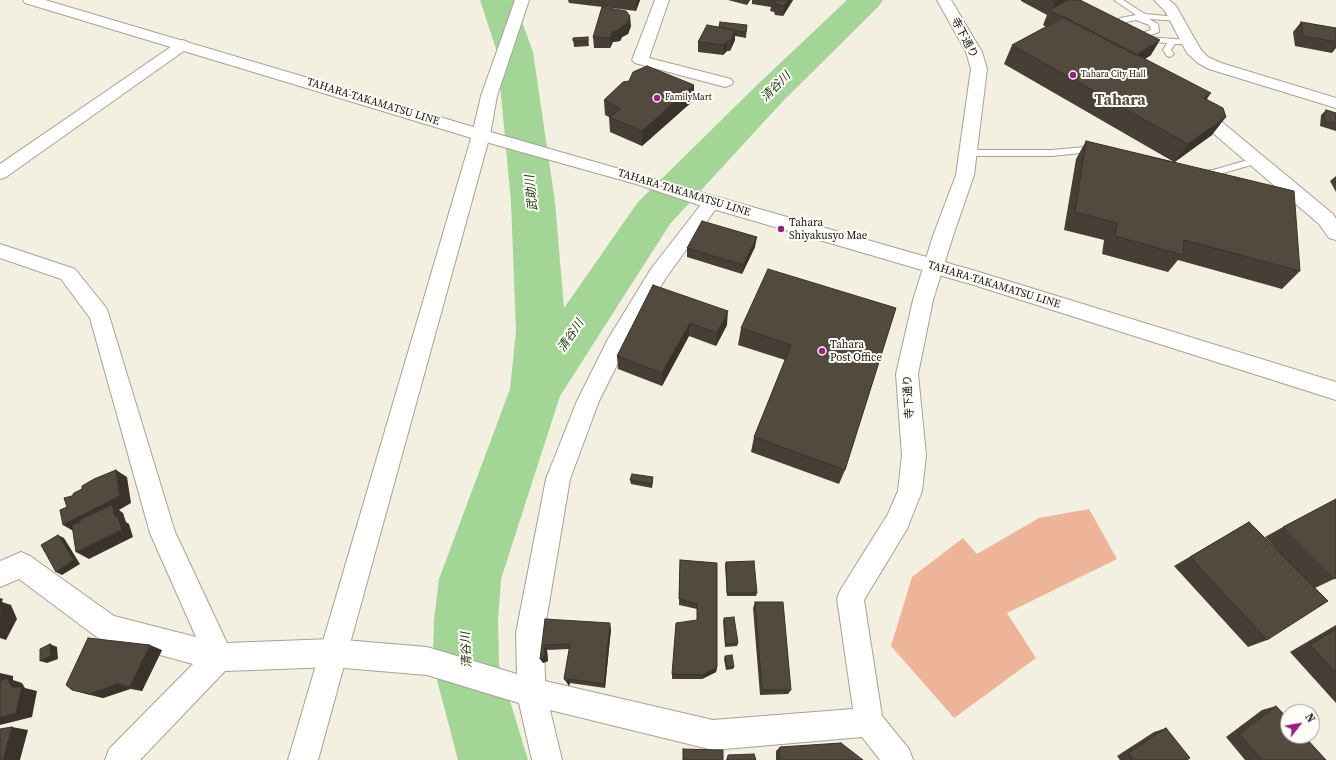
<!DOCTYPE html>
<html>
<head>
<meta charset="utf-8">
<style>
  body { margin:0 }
  #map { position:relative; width:1336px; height:760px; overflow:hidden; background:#f4f0e1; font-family:"Source Serif 4",serif }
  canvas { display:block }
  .north { position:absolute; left:1280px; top:704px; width:40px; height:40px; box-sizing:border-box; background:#fffdf7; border:1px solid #a19f9a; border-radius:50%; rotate:59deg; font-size:11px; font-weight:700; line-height:16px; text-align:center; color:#15130e }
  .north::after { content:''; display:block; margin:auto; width:14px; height:18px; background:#932282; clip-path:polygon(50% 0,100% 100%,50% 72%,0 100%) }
</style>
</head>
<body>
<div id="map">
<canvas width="1336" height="760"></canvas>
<div class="north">N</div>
</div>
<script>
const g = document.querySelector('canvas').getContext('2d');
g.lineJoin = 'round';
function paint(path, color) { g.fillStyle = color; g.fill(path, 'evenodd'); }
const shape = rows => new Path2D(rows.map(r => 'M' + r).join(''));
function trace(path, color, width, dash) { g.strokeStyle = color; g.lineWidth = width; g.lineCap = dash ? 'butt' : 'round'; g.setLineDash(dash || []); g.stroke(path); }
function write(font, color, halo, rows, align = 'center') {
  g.font = font + ' "Source Serif 4","Noto Sans JP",serif'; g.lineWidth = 4; g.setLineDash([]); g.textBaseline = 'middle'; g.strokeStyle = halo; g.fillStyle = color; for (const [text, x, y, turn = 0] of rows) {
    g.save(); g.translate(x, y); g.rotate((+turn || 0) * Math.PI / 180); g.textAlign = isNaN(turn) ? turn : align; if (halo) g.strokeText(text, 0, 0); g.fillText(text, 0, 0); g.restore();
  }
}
const green = shape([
  [1089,509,1117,559,1007,613,1036,658,954,718,891,646,912,577,963,538,977,554,1039,518]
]);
const river = shape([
  [480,0,514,0,533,52,555,202,564,308,638,202,757,85,847,0,883,0,878,7,783,101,670,224,560,396,501,579,498,620,499,665,528,760,458,760,433,665,434,620,439,579,510,389,516,331,511,202,497,52,480,0]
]);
const lane = shape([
  [1114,0,1123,0,1145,14,1177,17,1181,19,1177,21,1149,19,1158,24,1159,32,1145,37,1189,40,1193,42,1189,44,1175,44,1171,50,1174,54,1170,57,1167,56,1163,50,1167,43,1141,41,1141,37,1128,35,1120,29,1118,22,1120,18,1136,15,1114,0],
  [1136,20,1149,25,1151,30,1142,33,1134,31,1127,26,1126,22,1136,20],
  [1096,146,1099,147,1099,151,1052,156,968,156,963,153,968,150,1052,150,1096,146],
  [1255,158,1260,161,1258,163,1213,176,1200,177,1195,174,1200,171,1213,170,1255,158]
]);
const street = shape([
  [655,0,669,0,649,58,731,79,733,82,731,85,725,87,635,63,632,60,655,0],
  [937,0,951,0,982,52,987,69,974,175,953,236,933,300,918,374,926,455,922,491,907,529,864,600,882,716,909,749,913,760,880,760,862,737,713,750,550,710,562,760,532,760,519,703,427,675,332,667,225,671,140,760,105,760,109,749,193,664,98,638,19,579,0,587,0,561,21,552,30,556,114,616,196,637,150,533,90,318,61,279,0,258,0,244,75,269,107,309,175,532,227,643,332,639,427,647,517,674,516,633,546,479,577,401,608,339,651,269,706,198,712,196,718,198,721,202,718,206,665,279,625,349,599,401,570,479,544,633,545,681,713,720,853,709,837,598,841,589,888,514,898,491,902,455,896,374,913,300,933,236,956,175,971,69,966,52,937,0],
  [1154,0,1169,0,1176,6,1201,50,1208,57,1221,63,1336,98,1336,108,1209,69,1198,63,1187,53,1165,11,1154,0],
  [183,40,188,42,191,45,188,48,6,177,0,179,0,164,178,42,183,40],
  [1205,112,1211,113,1333,214,1336,219,1336,240,1329,238,1319,224,1199,121,1197,117,1199,113,1205,112]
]);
const secondary = shape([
  [515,0,529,0,497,96,490,135,318,760,288,760,472,135,481,96,515,0]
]);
const primary = shape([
  [23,0,45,0,487,131,979,272,1336,382,1336,400,977,286,696,204,636,184,475,139,25,3,23,0]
]);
const wall = shape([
  [568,0,640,0,636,11,569,3],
  [728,0,750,0,747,5],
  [752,0,793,0,783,16,775,15,774,12,770,11,771,7,752,4],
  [1021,0,1080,0,1151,55,1145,59,1207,99,1212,135,1175,162,1300,271,1282,289,1178,260,1168,272,1102,254,1104,240,1064,230,1076,159,1086,141,1174,162,1004,64,1012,45,1046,27,1043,25,1047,15,1021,1],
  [1301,22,1336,28,1336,48,1332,53,1295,46,1293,32],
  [747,25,746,38,735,36,735,40,730,51,727,51,723,55,698,52,698,42,719,27],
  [631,26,628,34,622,37,620,41,613,42,610,48,594,48,593,37],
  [588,37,589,46,574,47,573,38],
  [694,85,694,100,642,146,610,132,609,117,605,115,604,100],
  [1326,110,1336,113,1336,131,1320,126,1321,115],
  [1336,176,1336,192,1330,181],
  [755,247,742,274,687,257,687,248],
  [653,285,727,325,716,346,689,336,662,386,618,369,617,356],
  [896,308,845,470,839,484,751,452,754,437,785,360,738,345,741,328],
  [630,480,653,481,652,488,631,484],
  [1249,522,1282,555,1265,537,1283,527,1334,579,1315,588,1267,640,1248,647,1174,566],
  [680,560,717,563,717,667,716,672,702,679,672,679,672,674,697,620,697,609,679,605],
  [726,562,757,593,756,596,727,596,725,565],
  [755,602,791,690,788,694,760,695,753,608],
  [724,618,738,643,737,646,725,647,723,621],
  [545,619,611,629,605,688,570,683,569,686,564,679,569,649,547,650,548,661,543,663],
  [1336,625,1336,703,1290,652],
  [162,650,142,691,130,689,103,698,86,694,72,690],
  [725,656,734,667,733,669,726,670,724,659],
  [1276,706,1326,760,1245,760,1226,737,1262,710],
  [1166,728,1187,760,1120,760,1117,756,1154,732],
  [780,747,863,760,776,760,776,751],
  [728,755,756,760,726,760]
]);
const shadedWall = shape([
  [636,0,640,0,636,11],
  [748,0,750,0,747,5],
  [788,0,793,0,783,16,784,6],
  [1059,0,1077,0,1051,11,1055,2],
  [630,16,631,26,628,34,622,37,620,41,613,42,610,48,610,38,612,32,621,27],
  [735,30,735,40,730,51,731,41],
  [1160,40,1151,55,1127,70,1136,55],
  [727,41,727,51,723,55,724,45],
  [694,85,694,100,642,146,642,131],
  [1211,93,1198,112,1204,98],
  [1226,117,1212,135,1174,162,1188,144],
  [757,237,755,247,742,274,743,265],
  [728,311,727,325,716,346,717,333],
  [690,323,689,336,662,386,662,373],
  [116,470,127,477,131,503,119,510,123,513,126,522,129,524,133,537,89,559,76,552,75,532,63,525],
  [58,535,64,538,80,564,62,575,56,572],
  [0,598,3,599,2,602,11,605,17,619,6,640,0,638],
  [610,623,611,629,605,688,604,684],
  [50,644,57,647,58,659,47,663,40,661],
  [150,645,162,650,142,691,130,687],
  [544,645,547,650,548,661,543,663,540,659],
  [717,667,716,672,702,679,703,675],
  [0,673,13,676,13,680,22,683,25,688,37,691,32,717,0,725,0,718,12,687,0,683],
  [568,679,570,683,569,686,567,682],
  [117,684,130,689,103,698,90,694],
  [12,727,28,730,20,760,3,760]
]);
const building = shape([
  [772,0,788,0,784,6,776,5,776,2,771,1,772,0],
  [1053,0,1059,0,1055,2,1053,0],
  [1068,0,1080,0,1160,40,1136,55,1049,10,1068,0],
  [602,7,626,11,630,16,627,24,621,27,619,30,612,32,610,38,593,37,602,7],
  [1064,17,1211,93,1204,98,1223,108,1226,117,1188,144,1012,45,1064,17],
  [720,22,747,25,746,32,735,31,735,30,719,27,720,22],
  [1301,22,1336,28,1336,42,1303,36,1301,22],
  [707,25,735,30,731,41,727,41,724,45,698,42,707,25],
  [588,37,588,41,573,41,573,38,588,37],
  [647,66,694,85,642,131,609,117,621,109,604,100,623,82,629,81,633,72,647,66],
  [1326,110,1336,113,1336,124,1324,121,1326,110],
  [1086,141,1294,191,1300,271,1184,240,1183,255,1115,236,1117,223,1075,212,1086,141],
  [702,221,757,237,743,265,687,248,702,221],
  [768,269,896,308,845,470,754,437,791,345,741,328,768,269],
  [653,285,728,311,717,333,690,323,662,373,617,356,653,285],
  [116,470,120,496,63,525,60,510,67,507,64,498,72,496,74,493,82,489,82,486,94,479,116,470],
  [632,474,653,477,652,484,630,480,632,474],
  [1336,499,1336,578,1334,579,1283,527,1336,499],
  [112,505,115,516,118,517,122,530,76,552,72,525,81,521,79,520,112,505],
  [1249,522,1328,601,1267,640,1190,557,1249,522],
  [58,535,74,560,56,572,41,545,58,535],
  [680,560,717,563,717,667,703,675,672,674,676,623,697,620,697,604,679,599,680,560],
  [754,561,757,593,727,593,726,562,754,561],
  [755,602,783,602,791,690,762,690,755,602],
  [0,608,2,614,0,618,0,608],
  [734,617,738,643,726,644,724,618,734,617],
  [545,619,610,623,604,684,568,679,567,682,564,679,570,644,544,645,545,656,540,659,545,619],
  [1336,629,1336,673,1310,645,1336,629],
  [88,638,150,645,130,687,117,684,90,694,72,690,66,685,88,638],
  [50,644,51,656,40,661,40,649,50,644],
  [732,655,734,667,727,667,725,656,732,655],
  [7,678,12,687,22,687,16,713,0,718,0,681,7,678],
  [1276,706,1288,719,1288,736,1304,736,1326,760,1262,760,1239,734,1276,706],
  [12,727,3,760,0,760,0,729,12,727],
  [1166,728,1190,758,1187,760,1134,760,1128,753,1166,728],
  [841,743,863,760,779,760,780,747,841,743],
  [683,749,723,750,723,760,683,760,683,749],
  [754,754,756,760,728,760,728,755,754,754]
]);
const markers = [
  [1073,75,4,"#932282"],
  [657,98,4,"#932282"],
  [781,229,4,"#932282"],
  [822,351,4,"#932282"]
];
const farPoinames = [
  ["Tahara City Hall",1081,75],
  ["FamilyMart",665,98]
];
const streetNames = [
  ["寺下通り",964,38,62],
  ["TAHARA-TAKAMATSU LINE",373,102,17],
  ["TAHARA-TAKAMATSU LINE",684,193,17],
  ["TAHARA-TAKAMATSU LINE",994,285,17],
  ["寺下通り",909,397,-93]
];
const poiNames = [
  ["Tahara",789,223],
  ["Shiyakusyo Mae",789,236],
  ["Tahara",830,345],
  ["Post Office",830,358]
];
const waterNames = [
  ["清谷川",776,87,-45],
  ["武助川",532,193,-96],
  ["清谷川",571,336,-56],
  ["清谷川",467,650,-93]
];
const farTownnames = [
  ["Tahara",1120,101]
];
paint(green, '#edb49a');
paint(river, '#a2d596');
trace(lane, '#a6a294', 2);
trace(street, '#a6a294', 2);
trace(secondary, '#a6a294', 2);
trace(primary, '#a6a294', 2);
paint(lane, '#fff');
paint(street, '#fff');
paint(secondary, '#fff');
paint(primary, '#fff');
paint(wall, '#473f36');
paint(shadedWall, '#39332c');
paint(building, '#52493f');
trace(building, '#39332c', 1);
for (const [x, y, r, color] of markers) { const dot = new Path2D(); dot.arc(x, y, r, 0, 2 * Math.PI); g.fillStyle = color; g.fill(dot); trace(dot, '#fffdf7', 1.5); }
write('9px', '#15130e', '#fffdf7', farPoinames, 'left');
write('11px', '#15130e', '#fffdf7', streetNames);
write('11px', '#15130e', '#fffdf7', poiNames, 'left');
write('italic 12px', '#13350a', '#fffdf7', waterNames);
write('bold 16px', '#534f43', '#fffdf7', farTownnames);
</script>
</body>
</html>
